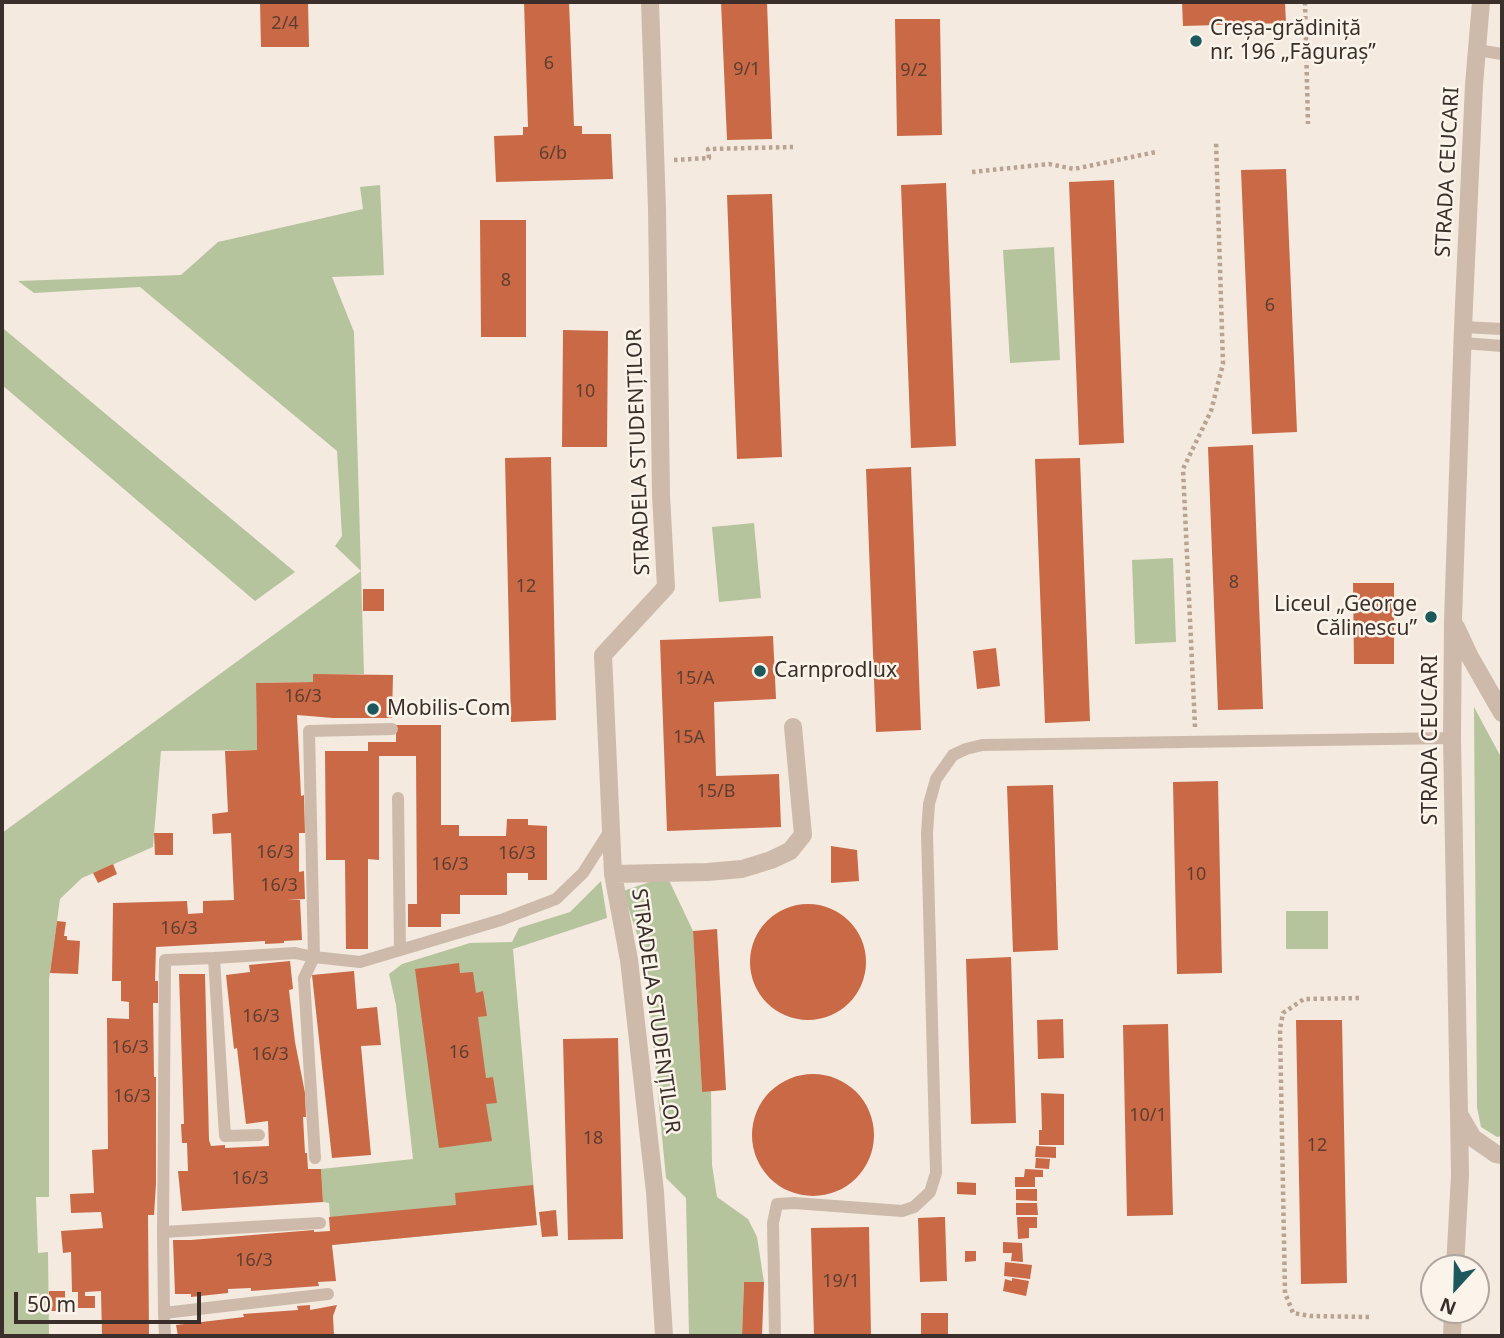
<!DOCTYPE html>
<html>
<head>
<meta charset="utf-8">
<style>
  body { margin:0 }
  #map { position:relative; width:1504px; height:1338px; overflow:hidden; background:#f4eadf; font-family:"Noto Sans",sans-serif }
  canvas { display:block }
  .frame { position:absolute; inset:0; border:4px solid #3a2f2a; pointer-events:none }
  .north { position:absolute; left:1420px; top:1254px; width:70px; height:70px; box-sizing:border-box; background:#fbf4eb; border:2px solid #aea59e; border-radius:50%; rotate:202deg; font-size:19px; font-weight:700; line-height:28px; text-align:center; color:#3a2f2a }
  .north::after { content:''; display:block; margin:auto; width:24px; height:32px; background:#1d585d; clip-path:polygon(50% 0,100% 100%,50% 72%,0 100%) }
  .scale { position:absolute; left:14px; top:1292px; width:187px; height:32px; box-sizing:border-box; border:4px solid #3a2f2a; border-top:0; padding-left:9px; font-size:21px; line-height:24px; white-space:nowrap; color:#3a2f2a; -webkit-text-stroke:5px #fbf4eb; paint-order:stroke }
</style>
</head>
<body>
<div id="map">
<canvas width="1504" height="1338"></canvas>
<div class="frame"></div>
<div class="north">N</div>
<div class="scale">50 m</div>
</div>
<script>
const g = document.querySelector('canvas').getContext('2d');
g.lineJoin = 'round';
function paint(path, color) { g.fillStyle = color; g.fill(path, 'evenodd'); }
const shape = rows => new Path2D(rows.map(r => 'M' + r).join(''));
function trace(path, color, width, dash) { g.strokeStyle = color; g.lineWidth = width; g.lineCap = dash ? 'butt' : 'round'; g.setLineDash(dash || []); g.stroke(path); }
function write(font, color, halo, rows, align = 'center') {
  g.font = font + ' "Noto Sans",sans-serif'; g.lineWidth = 5; g.setLineDash([]); g.textBaseline = 'middle'; g.strokeStyle = halo; g.fillStyle = color; for (const [text, x, y, turn = 0] of rows) {
    g.save(); g.translate(x, y); g.rotate((+turn || 0) * Math.PI / 180); g.textAlign = isNaN(turn) ? turn : align; if (halo) g.strokeText(text, 0, 0); g.fillText(text, 0, 0); g.restore();
  }
}
const green = shape([
  [380,185,384,275,332,277,354,332,364,674,313,675,313,682,256,683,257,750,161,751,153,847,82,878,60,899,49,979,49,1197,36,1197,38,1253,48,1252,49,1336,2,1336,2,833,361,571,335,546,342,536,337,451,140,287,34,293,18,281,181,275,218,242,363,209,360,187],
  [1054,247,1060,360,1010,363,1003,250],
  [4,329,295,572,255,601,2,385,2,330],
  [754,523,761,598,719,602,712,527],
  [1173,558,1176,642,1135,644,1132,560],
  [1474,707,1502,759,1502,1136,1497,1137,1481,1127,1477,1107],
  [667,876,693,931,702,1091,711,1091,712,1165,717,1197,748,1219,757,1237,764,1282,744,1282,742,1336,689,1336,686,1198,666,1178,645,959,623,891],
  [601,881,607,918,513,949,537,1225,332,1245,329,1203,323,1202,321,1169,413,1159,396,1005,389,974,402,964,470,943,512,942,519,928,570,912],
  [1286,911,1328,911,1328,949,1286,949]
]);
const building = shape([
  [260,2,308,2,309,47,261,47],
  [524,2,569,2,574,126,582,126,582,134,611,134,613,179,496,182,494,136,523,135,523,127,528,127],
  [721,2,767,2,772,139,727,140],
  [1182,2,1285,2,1286,23,1183,26],
  [895,19,940,19,942,135,897,136],
  [1286,169,1297,432,1252,434,1241,170],
  [1114,180,1124,443,1079,445,1069,182],
  [946,183,956,446,911,448,901,185],
  [772,194,782,457,737,459,727,195],
  [480,220,526,220,526,337,481,337],
  [563,330,608,331,607,447,562,447],
  [1253,445,1263,709,1218,710,1208,447],
  [551,457,556,720,511,722,505,458],
  [1080,458,1090,721,1045,723,1035,459],
  [911,467,921,730,876,732,866,469],
  [1353,583,1394,583,1394,664,1354,664],
  [363,589,384,589,384,611,363,611],
  [773,636,776,699,714,702,716,776,779,774,781,827,667,831,660,640],
  [996,648,1000,686,977,689,973,651],
  [313,674,393,675,392,718,333,718,297,715,301,796,304,795,305,833,299,833,299,872,304,871,305,899,287,900,300,900,302,940,284,941,284,943,265,944,265,941,156,947,155,981,158,981,158,1003,153,1003,154,1077,156,1077,156,1184,154,1215,148,1215,149,1336,102,1336,101,1291,85,1292,85,1296,95,1296,95,1308,78,1308,78,1292,72,1292,71,1252,63,1253,61,1231,103,1228,101,1212,71,1213,70,1194,94,1193,92,1150,108,1149,107,1018,129,1019,129,1002,121,1001,121,981,112,981,113,903,187,901,188,914,203,913,203,901,234,900,231,833,213,834,212,814,228,812,225,751,257,750,256,683,313,682],
  [396,725,441,725,441,825,459,825,459,836,506,836,507,819,528,819,528,825,547,826,547,880,528,880,528,873,507,873,507,895,460,895,460,914,441,914,441,927,408,927,408,904,417,904,416,756,379,756,379,860,368,859,368,949,346,949,345,860,326,860,325,751,368,751,368,742,396,742],
  [1218,781,1222,973,1177,974,1173,782],
  [1053,785,1058,950,1013,952,1007,786],
  [154,833,173,833,173,855,155,855],
  [831,846,857,850,859,881,831,883],
  [113,864,117,874,98,883,93,873],
  '750 962a58 58 0 1 1 116 0a58 58 0 1 1-116 0Z',
  [57,921,66,922,64,936,67,936,67,940,80,941,78,974,50,973],
  [717,929,726,1090,702,1092,693,931],
  [1011,957,1016,1123,971,1124,966,959],
  [290,961,293,989,289,990,295,1042,305,1093,306,1117,303,1117,305,1153,307,1153,308,1169,321,1169,323,1202,182,1211,178,1171,188,1171,187,1143,182,1143,181,1124,184,1124,179,974,205,974,209,1140,211,1146,225,1145,225,1148,269,1146,268,1121,246,1124,237,1048,234,1049,226,975,250,972,249,965],
  [459,963,460,973,473,972,476,993,483,991,487,1016,478,1017,486,1078,493,1077,497,1103,486,1104,492,1141,439,1148,415,969],
  [354,971,357,1009,377,1007,381,1045,361,1046,371,1155,332,1158,312,975],
  [1063,1019,1064,1058,1038,1059,1037,1020],
  [1296,1020,1342,1020,1347,1283,1301,1284],
  [1168,1024,1173,1215,1127,1216,1123,1025],
  [618,1038,623,1239,568,1240,563,1039],
  '752 1135a61 61 0 1 1 122 0a61 61 0 1 1-122 0Z',
  [1041,1093,1064,1094,1064,1145,1039,1145,1039,1130,1042,1130],
  [1036,1146,1056,1147,1056,1158,1035,1157],
  [1036,1158,1050,1159,1049,1169,1035,1168],
  [1025,1169,1043,1170,1043,1177,1035,1177,1035,1187,1015,1187,1015,1177,1024,1177],
  [957,1182,976,1183,976,1195,957,1194],
  [533,1185,537,1225,332,1245,336,1281,318,1282,319,1286,251,1291,251,1288,228,1289,228,1293,191,1297,191,1294,175,1294,173,1240,191,1240,314,1230,314,1232,330,1231,329,1217,456,1205,455,1193],
  [1016,1189,1037,1189,1037,1201,1016,1200],
  [1016,1203,1037,1203,1038,1215,1016,1215],
  [556,1210,558,1236,542,1237,539,1212],
  [941,1217,945,1217,947,1281,920,1282,918,1218],
  [1017,1217,1037,1217,1037,1228,1029,1228,1029,1238,1018,1239],
  [869,1227,871,1336,814,1336,811,1228],
  [1003,1242,1022,1243,1023,1262,1011,1261,1012,1253,1003,1253],
  [965,1251,976,1251,976,1261,965,1262],
  [1005,1262,1032,1265,1030,1279,1004,1276],
  [1012,1278,1029,1281,1026,1296,1003,1291,1005,1279,1012,1281],
  [744,1282,764,1282,762,1336,742,1336],
  [49,1291,65,1291,65,1311,48,1311],
  [310,1305,310,1310,337,1305,333,1316,334,1336,178,1336,176,1325,244,1317,243,1314,298,1310,297,1306],
  [921,1313,948,1313,948,1336,921,1336]
]);
const path = shape([
  [1305,2,1308,124],
  [674,160,709,158,708,149,793,147],
  [972,172,1049,164,1074,169,1156,152],
  [1195,727,1183,469,1211,411,1223,364,1216,141],
  [1359,998,1304,999,1283,1013,1280,1029,1285,1293,1293,1313,1310,1316,1369,1317]
]);
const service = shape([
  [1477,50,1502,54],
  [1463,327,1502,329],
  [1463,343,1502,346],
  [392,729,309,731,314,957,360,962,501,920,556,899,583,873,611,829],
  [398,798,400,950],
  [214,958,165,960,163,1232,320,1223],
  [259,1135,225,1136,214,958,295,953,314,957,304,978,315,1158],
  [163,1232,164,1313,328,1294],
  [164,1313,165,1336],
  [775,1336,773,1223,777,1204,794,1203,902,1211,914,1207,930,1192,936,1173,927,833,929,804,936,779,953,755,966,749,982,745,1452,738]
]);
const minor = shape([
  [650,2,657,209,661,495,666,587,603,655,613,874,629,960,655,1192,664,1336],
  [613,874,707,872,742,869,771,860,790,851,803,835,793,727],
  [1455,1268,1460,1175,1459,1114],
  [1452,1336,1453,1310]
]);
const tertiary = shape([
  [1481,2,1474,85,1463,327,1453,621,1452,738,1459,1114,1473,1138,1496,1154,1502,1155],
  [1456,627,1470,657,1502,713]
]);
const markers = [
  [1196,41,7,"#1d585d"],
  [1431,617,7,"#1d585d"],
  [760,671,7,"#1d585d"],
  [373,709,7,"#1d585d"]
];
const numberNames = [
  ["2/4",285,24],
  ["6",549,64],
  ["9/1",747,70],
  ["9/2",914,71],
  ["6/b",553,154],
  ["8",506,281],
  ["6",1270,306],
  ["10",585,392],
  ["8",1234,583],
  ["12",526,587],
  ["15/A",695,679],
  ["16/3",303,697],
  ["15A",689,738],
  ["15/B",716,792],
  ["16/3",275,853],
  ["16/3",517,854],
  ["16/3",450,865],
  ["10",1196,875],
  ["16/3",279,886],
  ["16/3",179,929],
  ["16/3",261,1017],
  ["16/3",130,1048],
  ["16",459,1053],
  ["16/3",270,1055],
  ["16/3",132,1097],
  ["10/1",1148,1116],
  ["18",593,1139],
  ["12",1317,1146],
  ["16/3",250,1179],
  ["16/3",254,1261],
  ["19/1",841,1282]
];
const poiNames = [
  ["Creșa-grădiniță",1210,29],
  ["nr. 196 „Făguraș”",1210,53],
  ["Liceul „George",1417,605,"right"],
  ["Călinescu”",1417,629,"right"],
  ["Carnprodlux",774,671],
  ["Mobilis-Com",387,709]
];
const streetNames = [
  ["STRADA CEUCARI",1448,172,-87],
  ["STRADELA STUDENȚILOR",639,452,-92],
  ["STRADA CEUCARI",1431,740,-90],
  ["STRADELA STUDENȚILOR",655,1011,82]
];
paint(green, '#b6c49d');
paint(building, '#ca6946');
trace(path, '#b9a494', 4.5, [3.5, 3.5]);
trace(service, '#cdbaaa', 12);
trace(minor, '#cdbaaa', 18);
trace(tertiary, '#cdbaaa', 18);
for (const [x, y, r, color] of markers) { const dot = new Path2D(); dot.arc(x, y, r, 0, 2 * Math.PI); g.fillStyle = color; g.fill(dot); trace(dot, '#fbf4eb', 2.5); }
write('18px', '#5e3e31', null, numberNames);
write('21px', '#3a2f2a', '#fbf4eb', poiNames, 'left');
write('21px', '#3a2f2a', '#fbf4eb', streetNames);
</script>
</body>
</html>
